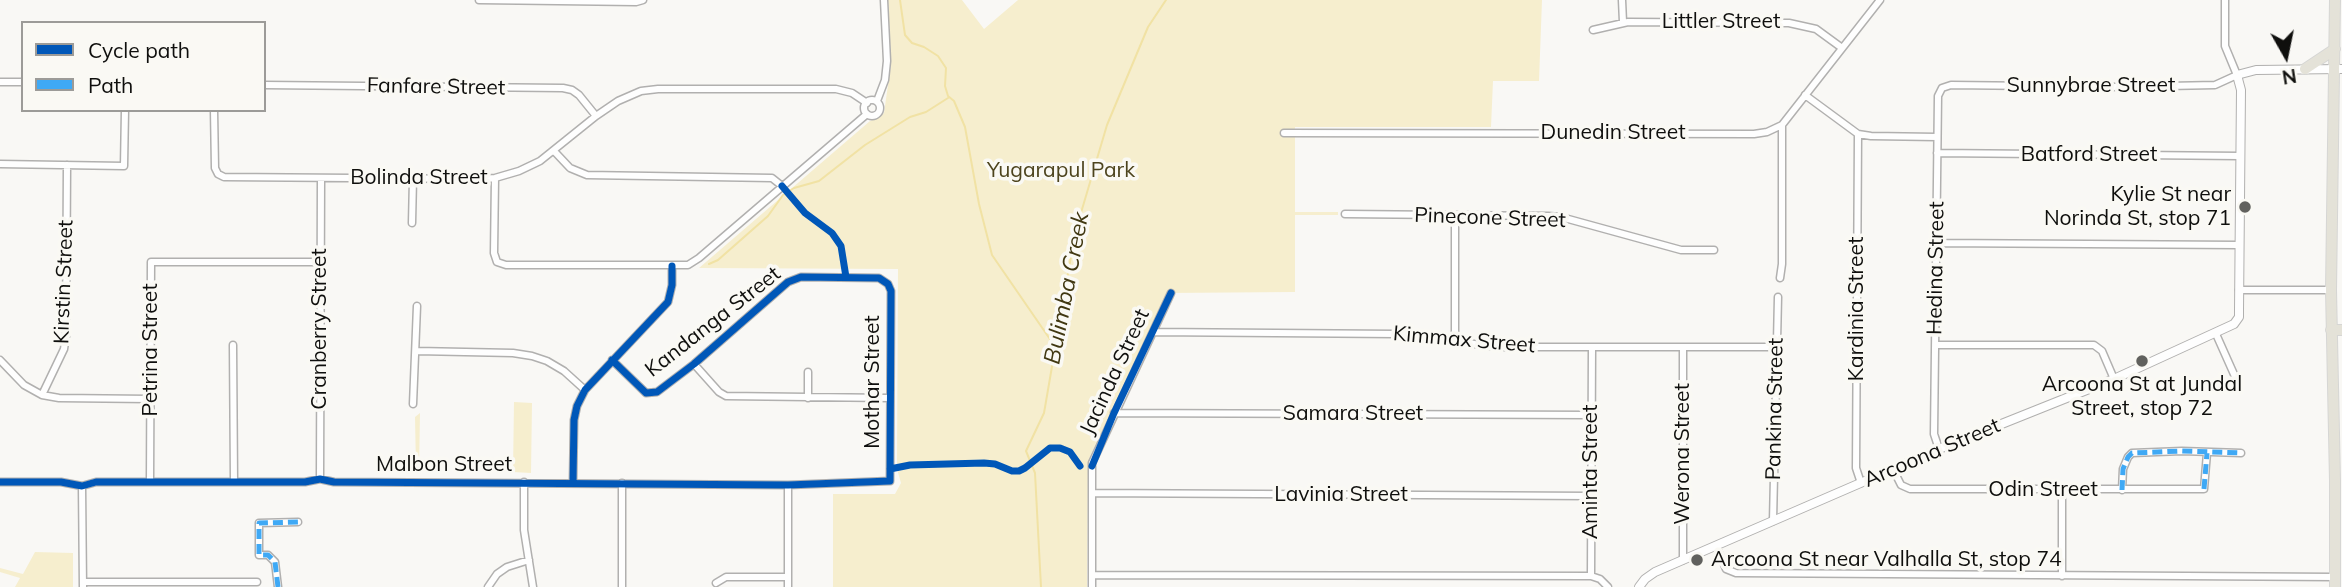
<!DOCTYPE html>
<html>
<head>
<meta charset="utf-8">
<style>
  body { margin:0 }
  #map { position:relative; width:2342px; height:587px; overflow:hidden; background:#f9f8f5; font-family:Mulish,sans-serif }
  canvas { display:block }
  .legend { position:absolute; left:21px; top:21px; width:245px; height:91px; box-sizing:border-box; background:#faf9f4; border:2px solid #9c9b98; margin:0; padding:9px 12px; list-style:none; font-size:21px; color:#0f0f0d }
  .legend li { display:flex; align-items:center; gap:14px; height:35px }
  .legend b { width:35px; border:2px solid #9c9b98 }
  .north { position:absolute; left:2251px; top:21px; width:70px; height:70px; -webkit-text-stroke:5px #faf9f4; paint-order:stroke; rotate:171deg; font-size:19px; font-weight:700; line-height:28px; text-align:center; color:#0f0f0d }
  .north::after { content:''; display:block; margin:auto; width:24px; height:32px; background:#0f0f0d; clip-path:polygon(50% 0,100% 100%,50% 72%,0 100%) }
</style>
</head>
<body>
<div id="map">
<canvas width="2342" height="587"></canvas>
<ul class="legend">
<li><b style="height:9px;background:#0057b8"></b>Cycle path</li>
<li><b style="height:9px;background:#3fa9f5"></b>Path</li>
</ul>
<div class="north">N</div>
</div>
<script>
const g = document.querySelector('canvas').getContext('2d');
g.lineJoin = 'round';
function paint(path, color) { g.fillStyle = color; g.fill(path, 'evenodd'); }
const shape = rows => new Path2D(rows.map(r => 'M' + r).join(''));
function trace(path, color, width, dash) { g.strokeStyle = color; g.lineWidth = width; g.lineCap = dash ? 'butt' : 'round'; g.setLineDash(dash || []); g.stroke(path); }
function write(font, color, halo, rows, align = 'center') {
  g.font = font + ' Mulish,sans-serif'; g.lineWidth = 7; g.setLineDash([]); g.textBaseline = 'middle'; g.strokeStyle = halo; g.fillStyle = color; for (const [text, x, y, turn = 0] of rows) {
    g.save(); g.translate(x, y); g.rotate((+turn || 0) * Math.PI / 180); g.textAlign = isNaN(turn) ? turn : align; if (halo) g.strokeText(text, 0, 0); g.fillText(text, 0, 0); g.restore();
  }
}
const green = shape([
  [888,0,962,0,984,29,1018,0,1542,0,1539,81,1493,81,1491,127,1295,127,1295,212,1338,212,1338,215,1295,215,1295,292,1167,293,1090,456,1088,469,1087,587,833,587,833,494,895,494,901,483,897,469,898,269,699,268,870,121,878,118,884,113,891,64],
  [514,402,532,403,531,473,513,472],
  [420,413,419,472,412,472,416,469,415,417],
  [35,552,73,553,73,587,15,587,20,578,0,572,0,568,23,574]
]);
const stream = shape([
  [900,0,905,35,912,43,924,47,938,56,946,68,945,86,948,96,954,101,965,127,979,204,992,255,1054,345],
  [709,264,718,260,768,216,783,195,794,188,819,181,865,145,910,117,926,112,948,98],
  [1041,587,1035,473,1026,451,1044,413,1075,233,1107,125,1148,27,1166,0]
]);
const minor = shape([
  [479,0,636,2,643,0],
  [1622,0,1623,22],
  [1593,30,1628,22,1789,23,1816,29,1842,48],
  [0,82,23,82],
  [264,85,563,88,572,90,579,95,596,116],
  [1805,95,1858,134,1871,136,1937,137],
  '864 108a8 8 0 1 1 16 0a8 8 0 1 1-16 0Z',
  [877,101,885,80,887,61,884,0],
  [214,110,215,168,218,174,224,177,483,179,495,178,519,171,540,161,596,116,618,101,641,91,658,89,836,89,852,93,867,103],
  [1284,133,1754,134,1767,132,1782,125,1880,0],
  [1858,134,1856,468,1861,483],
  [554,151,570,168,587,175,772,178,782,186],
  [1937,153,2240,156],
  [0,164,124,166,125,110],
  [495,178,494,253,497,262,506,265,688,265,699,258,867,114],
  [1345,214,1548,216,1561,217,1681,250,1714,250],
  [412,223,413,179],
  [1936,243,2239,245],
  [1780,278,1782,264,1782,125],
  [2239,290,2331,290],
  [1153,332,1397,334,1455,338,1474,344,1499,347,1776,347],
  [2216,334,2237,381],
  [1455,338,1455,216],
  [233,345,234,482],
  [1935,345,2094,345,2102,351,2114,379],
  [1592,347,1591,576,1600,579,1608,587],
  [417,351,513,353,532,356,547,361,564,371,585,390],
  [0,360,24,385,42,395,59,398,150,399],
  [694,364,719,392,726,396,890,398],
  [42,395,64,349,66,336,67,165],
  [808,398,808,372],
  [413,404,417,306],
  [1114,413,1591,415],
  [1939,449,1934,434,1938,96,1942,88,1951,85,2121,87,2215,85,2237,75,2225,46,2225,0],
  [1893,469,1901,485,1910,489,2204,489,2207,453],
  [320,479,321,178],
  [0,482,61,482,82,486,96,482,305,482,320,479,334,482,788,485,890,481,891,291,888,284,879,278,801,277,788,282,694,364,657,392,646,393,612,360],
  [150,482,151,262,320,262],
  [524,482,524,530,533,587],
  [573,483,574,420,577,406,585,390,668,302,672,285,672,266],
  [622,483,622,587],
  [82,486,83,587],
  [2122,490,2123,469,2128,457,2132,453,2182,451,2241,453],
  [1092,493,1590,496],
  [1773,521,1778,297],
  [1716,546,1726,569,1736,573,2335,577],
  [1683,560,1683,348],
  [1092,575,1591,576],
  [2062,576,2062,490],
  [83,582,257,582],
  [716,583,726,577,787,577],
  [278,587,275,562,268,555,259,555,259,523,298,522],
  [488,587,497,574,507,567,529,560],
  [788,587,788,485],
  [1092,587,1092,463,1171,293]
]);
const tertiary = shape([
  [1639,587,1645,579,1655,572,1939,449,2114,379,2234,324,2239,317,2239,310,2241,90,2237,75,2256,70,2342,69]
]);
const primary = shape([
  [2305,69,2335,49],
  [2331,330,2342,330],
  [2335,587,2335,481,2331,290,2335,0]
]);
const quiet = shape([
  [2204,489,2207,453],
  [2122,490,2123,469,2128,457,2132,453,2182,451,2241,453],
  [278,587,275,562,268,555,259,555,259,523,298,522]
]);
const cycleway = shape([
  [782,186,805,213,832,233,841,246,846,277],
  [1092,466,1114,413,1171,293],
  [890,469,910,465,984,463,995,464,1012,471,1019,471,1025,468,1050,448,1060,448,1070,452,1080,466],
  [0,482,61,482,82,486,96,482,305,482,320,479,334,482,788,485,890,481,891,291,888,284,879,278,801,277,788,282,694,364,657,392,646,393,612,360],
  [573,483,574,420,577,406,585,390,668,302,672,285,672,266]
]);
const markers = [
  [2245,207,7,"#61615e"],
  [2142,361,7,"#61615e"],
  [1697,560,7,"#61615e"]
];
const streetNames = [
  ["Littler Street",1721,22],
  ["Sunnybrae Street",2091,86],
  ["Fanfare Street",436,87,1],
  ["Dunedin Street",1613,133],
  ["Batford Street",2089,155],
  ["Bolinda Street",419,178],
  ["Pinecone Street",1490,218,2],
  ["Hedina Street",1936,268,-89],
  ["Kirstin Street",64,282,-88],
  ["Kardinia Street",1857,309,-90],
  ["Kandanga Street",713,322,-38],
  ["Cranberry Street",320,329,-90],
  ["Kimmax Street",1464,340,5],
  ["Petrina Street",151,350,-90],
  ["Jacinda Street",1115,372,-65],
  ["Mothar Street",873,382,-90],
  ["Pankina Street",1775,409,-89],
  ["Samara Street",1353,414],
  ["Arcoona Street",1932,453,-23],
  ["Werona Street",1683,454,-90],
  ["Malbon Street",444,465],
  ["Aminta Street",1591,472,-90],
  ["Odin Street",2043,490],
  ["Lavinia Street",1341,495]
];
const parkNames = [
  ["Yugarapul Park",1061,171]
];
const poiNames = [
  ["Kylie St near",2231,195],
  ["Norinda St, stop 71",2231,219],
  ["Arcoona St at Jundal",2142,385,"center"],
  ["Street, stop 72",2142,409,"center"],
  ["Arcoona St near Valhalla St, stop 74",1711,560,"left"]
];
const waterNames = [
  ["Bulimba Creek",1067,288,-79]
];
paint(green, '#f6eece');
trace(stream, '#f1e2a4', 2);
trace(minor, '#b1b0af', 9);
trace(tertiary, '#b1b0af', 10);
trace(primary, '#d6d6d4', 12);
trace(minor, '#fefefe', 6);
trace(tertiary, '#fefefe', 8);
trace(primary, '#e4e2d8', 10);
trace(quiet, '#3fa9f5', 5, [10, 5]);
trace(cycleway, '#0057b8', 7);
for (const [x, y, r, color] of markers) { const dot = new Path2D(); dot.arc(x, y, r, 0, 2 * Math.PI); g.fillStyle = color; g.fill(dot); trace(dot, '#faf9f4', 2.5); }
write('21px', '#0f0f0d', '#faf9f4', streetNames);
write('21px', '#4d441e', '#faf9f4', parkNames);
write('21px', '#0f0f0d', '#faf9f4', poiNames, 'right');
write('italic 23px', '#413812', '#faf9f4', waterNames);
</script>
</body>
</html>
